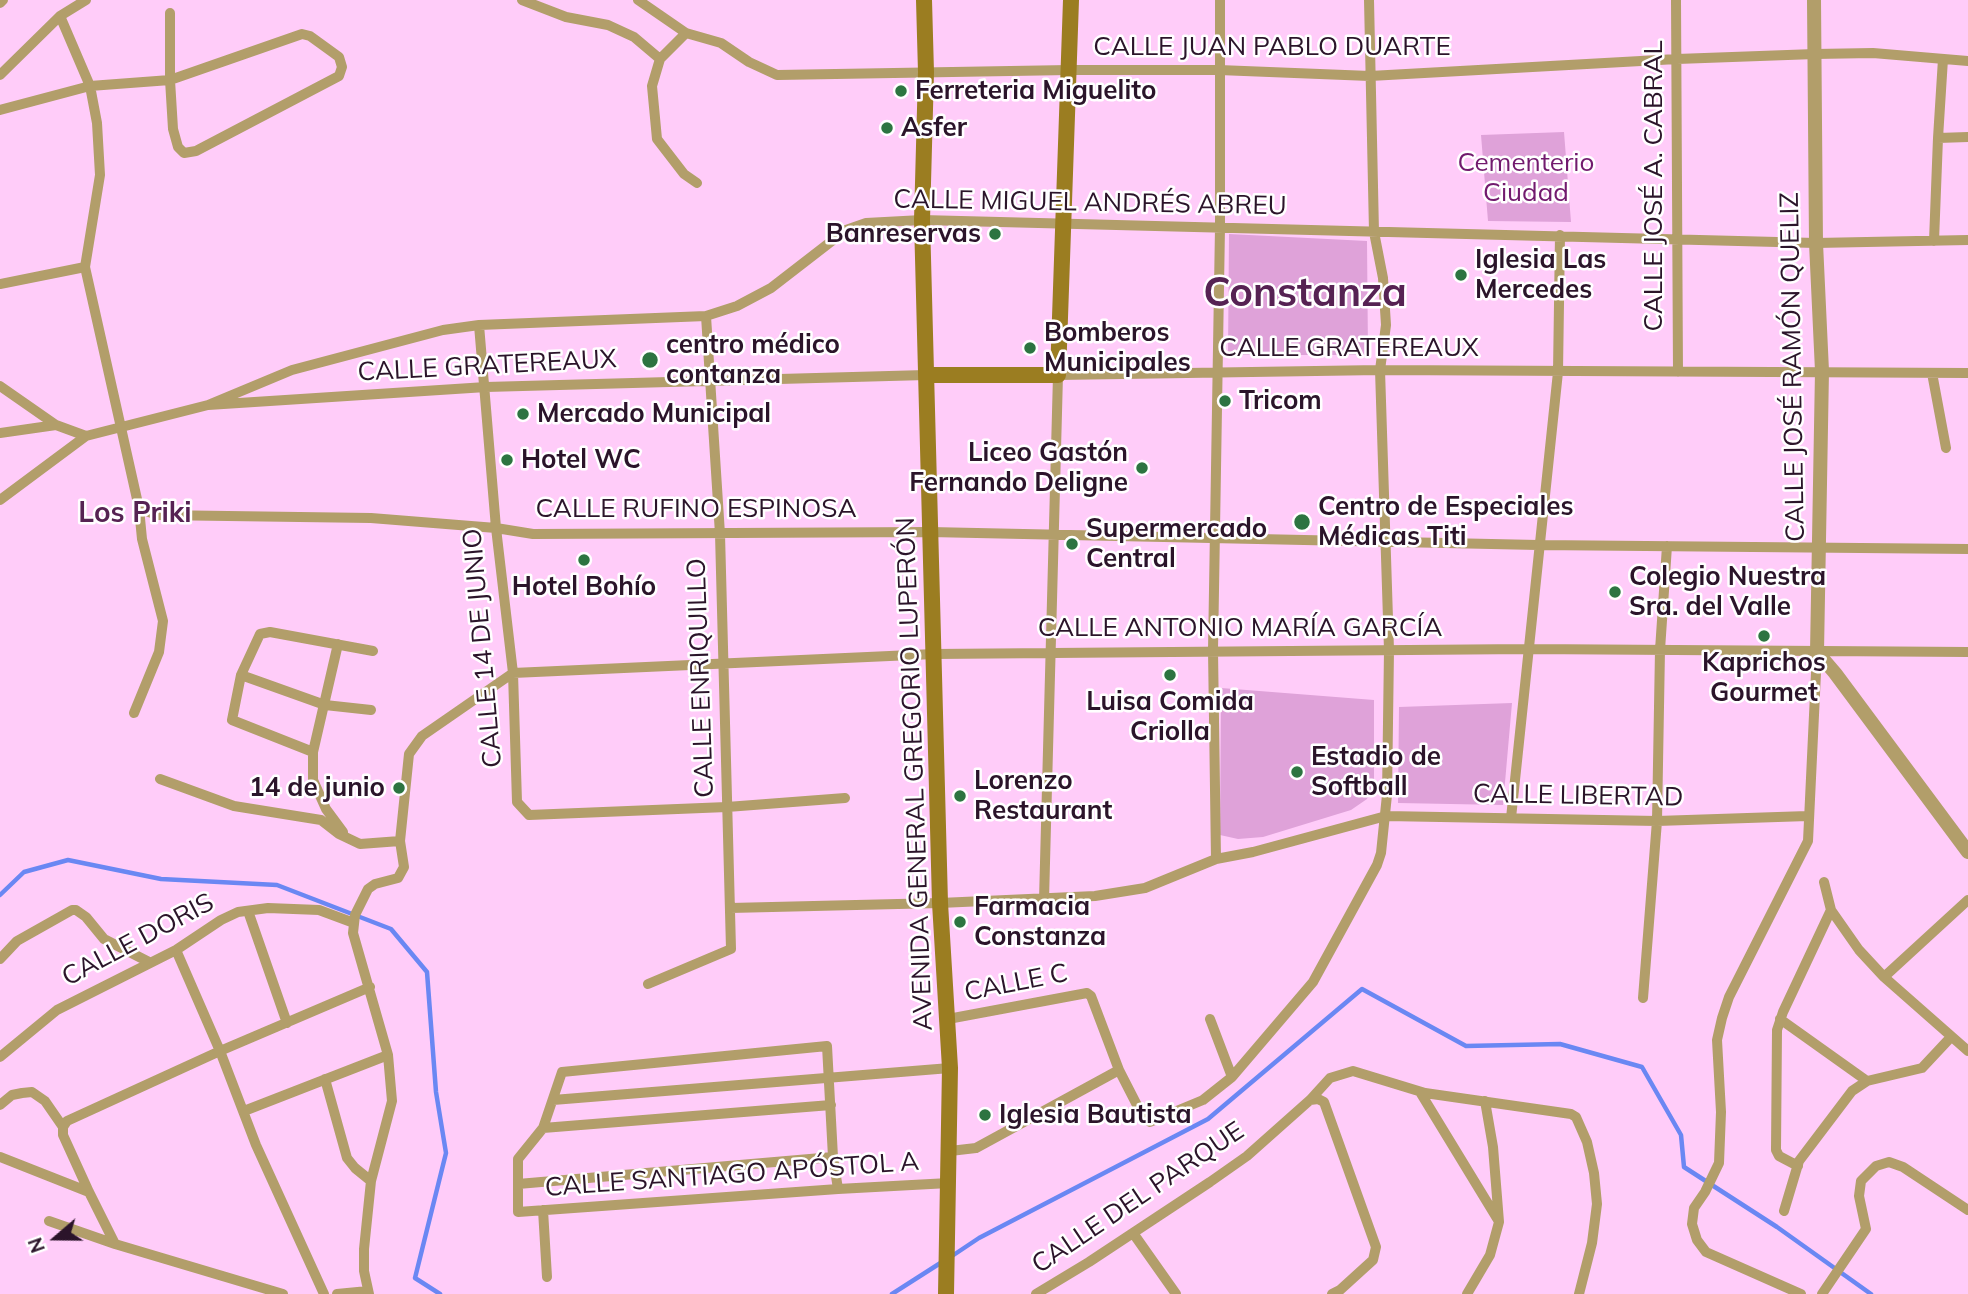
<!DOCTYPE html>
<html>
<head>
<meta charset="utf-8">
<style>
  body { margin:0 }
  #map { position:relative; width:1968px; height:1294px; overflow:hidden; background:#ffccf9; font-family:Mulish,sans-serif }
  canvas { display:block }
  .north { position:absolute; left:21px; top:1203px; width:70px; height:70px; -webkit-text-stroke:5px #fff; paint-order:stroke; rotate:250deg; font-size:19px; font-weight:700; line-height:28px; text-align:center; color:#2b142a }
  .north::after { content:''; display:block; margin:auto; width:24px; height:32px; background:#2b142a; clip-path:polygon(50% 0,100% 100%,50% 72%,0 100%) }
</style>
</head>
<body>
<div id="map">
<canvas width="1968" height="1294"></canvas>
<div class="north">N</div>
</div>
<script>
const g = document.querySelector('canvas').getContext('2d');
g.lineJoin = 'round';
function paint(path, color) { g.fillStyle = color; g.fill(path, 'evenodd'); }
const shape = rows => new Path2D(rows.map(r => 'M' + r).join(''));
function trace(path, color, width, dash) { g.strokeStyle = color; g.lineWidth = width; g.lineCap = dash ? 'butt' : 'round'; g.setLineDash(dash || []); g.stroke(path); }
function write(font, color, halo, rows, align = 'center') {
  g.font = font + ' Mulish,sans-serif'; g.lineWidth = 5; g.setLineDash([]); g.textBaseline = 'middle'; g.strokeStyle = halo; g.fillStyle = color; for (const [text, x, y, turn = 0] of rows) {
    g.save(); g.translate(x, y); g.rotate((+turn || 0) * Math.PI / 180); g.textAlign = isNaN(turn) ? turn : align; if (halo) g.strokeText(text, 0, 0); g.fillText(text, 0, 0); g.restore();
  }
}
const green = shape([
  [1564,132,1571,222,1488,221,1481,135],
  [1229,234,1367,241,1368,355,1228,355],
  [1221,688,1374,700,1374,783,1367,799,1351,810,1263,837,1238,839,1220,835],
  [1512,703,1503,805,1398,803,1399,707]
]);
const stream = shape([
  [0,895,24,872,68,860,161,879,277,885,391,929,427,972,436,1092,446,1153,415,1278,440,1294],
  [952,1256,979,1238,1208,1119,1362,989,1466,1046,1560,1044,1642,1067,1681,1135,1684,1167,1777,1227,1871,1294],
  [892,1294,942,1262]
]);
const minor = shape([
  [522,0,566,17,608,25,634,37,660,59],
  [638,0,686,33,721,43,749,62,777,75,1069,70,1219,70,1370,76,1677,59,1815,54,1873,53,1968,61],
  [1676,0,1678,372],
  [0,3,3,0],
  [60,16,90,86,97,123,100,175,85,267,139,508,142,539,163,621,159,652,134,713],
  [686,33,660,59,652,86,657,139,684,174,697,183],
  [0,75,60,16,86,0],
  [0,110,90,86,170,80,302,34,310,36,339,57,342,67,339,76,196,151,184,153,178,147,173,129,170,80,170,13],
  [1938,138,1968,137],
  [1934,241,1938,138,1943,59],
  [0,284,85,267],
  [479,325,496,528,513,673,517,802,529,815,727,807,845,798],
  [1932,373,1946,448],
  [0,386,56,425,86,436],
  [208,405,292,370,443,330,479,325,706,316,737,306,771,288,846,230,866,223,922,220,1816,243,1968,240],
  [0,433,56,425],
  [0,500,86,436,208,405,486,387,926,375],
  [139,508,156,515,371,518,496,528,533,534,930,532,1538,545,1968,549],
  [338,644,313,752,313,780,326,809,343,832],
  [241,675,325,705,371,710],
  [313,752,232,720,241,675,260,634,270,632,373,651],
  [160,779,234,806,321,820,339,834,360,844,400,841],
  [1511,818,1558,372,1560,235],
  [1216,859,1213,650,1220,227,1220,0],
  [1824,882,1831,910,1859,950,1884,977,1968,1051],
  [1044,900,1058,375,1380,370,1968,373],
  [730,908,940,903,1095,896,1145,888,1216,859,1253,852,1386,816,1657,821,1808,816],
  [248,911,287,1023],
  [176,950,220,1051,256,1145,324,1294],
  [0,959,17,941,72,910,76,910,86,917,104,939,149,962],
  [1884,977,1968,900],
  [648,984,731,949,720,534,706,316],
  [1643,998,1657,821,1660,650,1667,546],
  [948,1019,1087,993,1091,996,1119,1070,1140,1111,1150,1122,1203,1100,1232,1077,1313,982,1377,865,1381,853,1387,795,1389,650,1380,370,1386,325,1383,278,1374,232,1369,0],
  [1210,1019,1232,1077],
  [1780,1019,1867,1081],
  [0,1057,57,1010,176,950,221,920,238,912,268,908,319,910,354,923],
  [325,1079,347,1158,355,1168,371,1181],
  [1420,1092,1498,1220],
  [553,1100,950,1068],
  [1310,1100,1318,1099,1324,1102,1376,1247,1373,1260,1340,1290,1332,1294],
  [0,1105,12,1095,22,1093,32,1092,45,1101,63,1127,63,1135,89,1192,115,1244],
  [244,1111,388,1055],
  [63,1127,67,1121,220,1051,370,987],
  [543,1128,831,1105],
  [950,1151,976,1148,1119,1070],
  [0,1157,89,1192],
  [1798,1166,1779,1156,1776,1150,1777,1030,1783,1012,1831,910],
  [518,1184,833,1157],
  [838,1189,833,1157,827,1046,562,1072,543,1128,518,1159,518,1212,838,1189,949,1183],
  [543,1210,547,1277],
  [1784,1211,1799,1161,1852,1091,1867,1081,1922,1068,1951,1037],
  [49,1221,115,1244,283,1294],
  [1133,1233,1176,1294],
  [337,1294,368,1291],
  [369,1294,364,1271,364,1249,371,1181,392,1101,388,1055,353,933,355,915,368,889,375,884,398,878,404,867,400,841,409,754,422,736,513,673,934,654,1528,649,1968,652],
  [1036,1294,1089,1262,1210,1182,1247,1156,1310,1100,1330,1078,1353,1071,1425,1093,1571,1114,1576,1117,1587,1142,1594,1173,1597,1204,1592,1243,1579,1294],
  [1467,1294,1490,1255,1499,1222,1493,1147,1485,1101],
  [1801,1294,1706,1252,1697,1240,1692,1224,1694,1208,1705,1192,1719,1163,1721,1112,1717,1040,1722,1018,1729,997,1808,841,1817,652],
  [1822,1294,1866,1229,1859,1196,1861,1181,1876,1166,1889,1162,1903,1167,1968,1210]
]);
const tertiary = shape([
  [1814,0,1816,243,1822,371,1817,652,1835,673,1968,852]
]);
const secondary = shape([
  [924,0,926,72,922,220,940,903,950,1068,946,1294],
  [926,375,1058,375,1071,0]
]);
const markers = [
  [901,91,7,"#2d7441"],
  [887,128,7,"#2d7441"],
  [995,234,7,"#2d7441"],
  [1461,275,7,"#2d7441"],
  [1030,348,7,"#2d7441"],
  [650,360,9,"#2d7441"],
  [1225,401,7,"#2d7441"],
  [523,414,7,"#2d7441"],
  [507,460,7,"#2d7441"],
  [1142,468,7,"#2d7441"],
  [1302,522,9,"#2d7441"],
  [1072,544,7,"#2d7441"],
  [584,560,7,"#2d7441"],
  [1615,592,7,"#2d7441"],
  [1764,636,7,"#2d7441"],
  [1170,675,7,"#2d7441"],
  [1297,772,7,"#2d7441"],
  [399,788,7,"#2d7441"],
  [960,796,7,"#2d7441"],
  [960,922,7,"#2d7441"],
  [985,1115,7,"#2d7441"]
];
const streetNames = [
  ["CALLE JUAN PABLO DUARTE",1272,47],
  ["CALLE JOSÉ A. CABRAL",1654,186,-90],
  ["CALLE MIGUEL ANDRÉS ABREU",1090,203,1],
  ["CALLE GRATEREAUX",1349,348],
  ["CALLE GRATEREAUX",487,366,-3],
  ["CALLE JOSÉ RAMÓN QUELIZ",1793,367,-91],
  ["CALLE RUFINO ESPINOSA",696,509],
  ["CALLE ANTONIO MARÍA GARCÍA",1240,628],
  ["CALLE 14 DE JUNIO",483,648,-95],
  ["CALLE ENRIQUILLO",701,678,-92],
  ["AVENIDA GENERAL GREGORIO LUPERÓN",915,774,-92],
  ["CALLE LIBERTAD",1578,796,1],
  ["CALLE DORIS",138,940,-28],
  ["CALLE C",1016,983,-11],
  ["CALLE SANTIAGO APÓSTOL A",732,1175,-4],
  ["CALLE DEL PARQUE",1138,1198,-34]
];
const poiNames = [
  ["Ferreteria Miguelito",915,91],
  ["Asfer",901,128],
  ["Banreservas",981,234,"right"],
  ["Iglesia Las",1475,260],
  ["Mercedes",1475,290],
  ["Bomberos",1044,333],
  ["Municipales",1044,363],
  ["centro médico",666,345],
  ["contanza",666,375],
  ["Tricom",1239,401],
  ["Mercado Municipal",537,414],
  ["Liceo Gastón",1128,453,"right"],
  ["Fernando Deligne",1128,483,"right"],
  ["Hotel WC",521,460],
  ["Centro de Especiales",1318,507],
  ["Médicas Titi",1318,537],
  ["Supermercado",1086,529],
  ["Central",1086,559],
  ["Colegio Nuestra",1629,577],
  ["Sra. del Valle",1629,607],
  ["Hotel Bohío",584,587,"center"],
  ["Kaprichos",1764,663,"center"],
  ["Gourmet",1764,693,"center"],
  ["Luisa Comida",1170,702,"center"],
  ["Criolla",1170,732,"center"],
  ["Estadio de",1311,757],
  ["Softball",1311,787],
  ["Lorenzo",974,781],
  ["Restaurant",974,811],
  ["14 de junio",385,788,"right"],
  ["Farmacia",974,907],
  ["Constanza",974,937],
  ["Iglesia Bautista",999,1115]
];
const parkNames = [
  ["Cementerio",1526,163],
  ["Ciudad",1526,193]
];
const neighbourhoodNames = [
  ["Los Priki",135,514]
];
const townNames = [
  ["Constanza",1305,294]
];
paint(green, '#dfa2d9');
trace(stream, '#6a87f3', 4.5);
trace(minor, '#b29e6a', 10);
trace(tertiary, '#b29e6a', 14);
trace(secondary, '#9b7d21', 16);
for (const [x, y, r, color] of markers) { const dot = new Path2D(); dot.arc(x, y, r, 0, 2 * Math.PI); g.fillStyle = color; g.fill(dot); trace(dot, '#fff', 2.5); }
write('26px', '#2b142a', '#fff', streetNames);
write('bold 26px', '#2b142a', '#fff', poiNames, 'left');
write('26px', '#721a6e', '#fff', parkNames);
write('bold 28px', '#562253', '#fff', neighbourhoodNames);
write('bold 40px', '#562253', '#fff', townNames);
</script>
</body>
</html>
